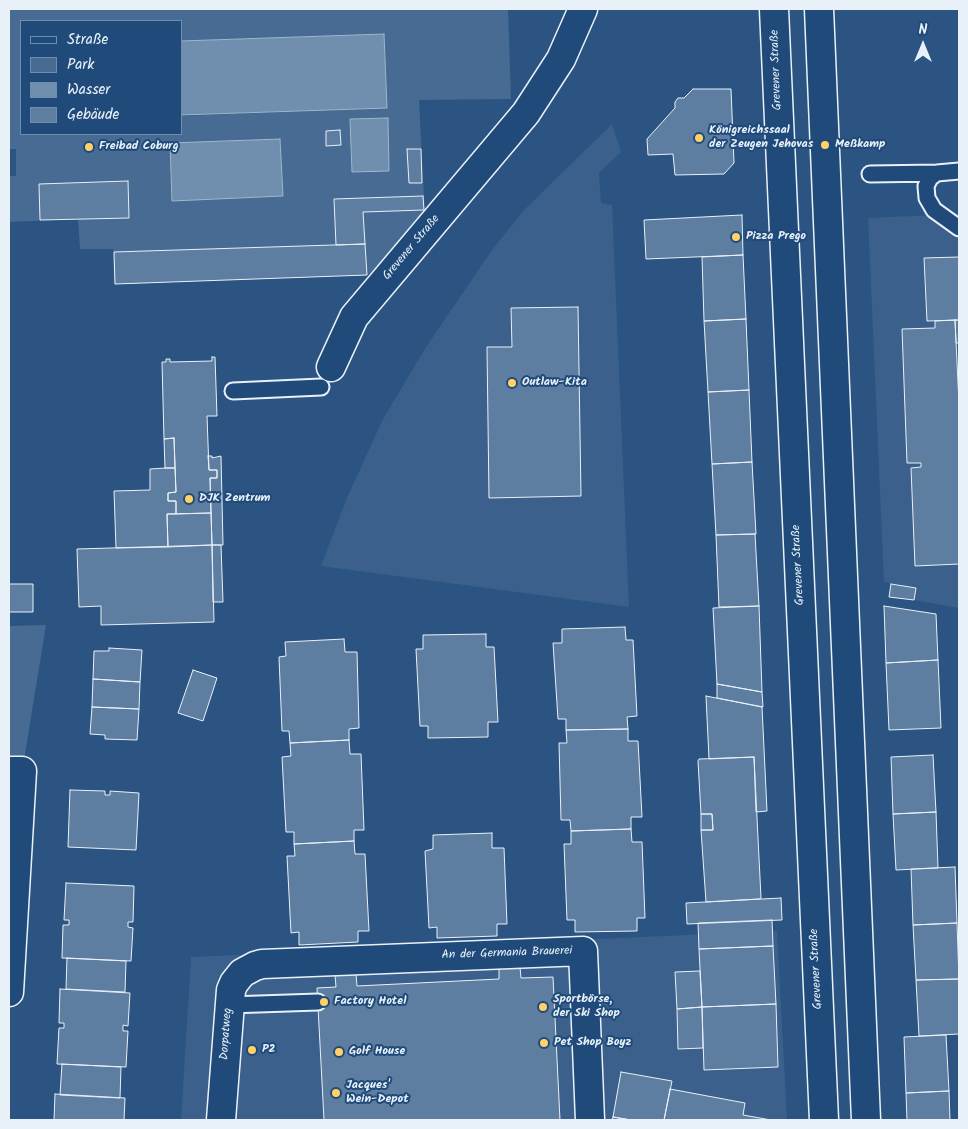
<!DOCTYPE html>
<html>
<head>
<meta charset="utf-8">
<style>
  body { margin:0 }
  #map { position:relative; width:968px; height:1129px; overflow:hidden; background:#2b5482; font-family:Kalam,sans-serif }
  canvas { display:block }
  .frame { position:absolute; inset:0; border:10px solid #e8f1f8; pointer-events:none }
  .legend { position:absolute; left:20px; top:20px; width:162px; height:115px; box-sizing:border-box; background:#1f4a7a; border:1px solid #6f8dac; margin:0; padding:6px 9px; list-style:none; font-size:15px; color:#e8f1f8 }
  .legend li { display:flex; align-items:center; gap:10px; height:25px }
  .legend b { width:25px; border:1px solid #6f8dac }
  .north { position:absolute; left:898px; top:20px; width:50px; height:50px; -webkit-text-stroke:4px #1f4a7a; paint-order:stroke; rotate:0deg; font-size:14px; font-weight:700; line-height:20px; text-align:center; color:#e8f1f8 }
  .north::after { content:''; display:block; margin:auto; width:18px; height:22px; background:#e8f1f8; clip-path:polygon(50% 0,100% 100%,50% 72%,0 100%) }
</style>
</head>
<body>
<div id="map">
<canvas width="968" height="1129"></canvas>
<div class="frame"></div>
<ul class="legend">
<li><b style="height:6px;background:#1f4a7a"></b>Straße</li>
<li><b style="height:14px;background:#476b93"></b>Park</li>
<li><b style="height:14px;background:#708ead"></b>Wasser</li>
<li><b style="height:14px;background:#5d7da1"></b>Gebäude</li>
</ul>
<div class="north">N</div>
</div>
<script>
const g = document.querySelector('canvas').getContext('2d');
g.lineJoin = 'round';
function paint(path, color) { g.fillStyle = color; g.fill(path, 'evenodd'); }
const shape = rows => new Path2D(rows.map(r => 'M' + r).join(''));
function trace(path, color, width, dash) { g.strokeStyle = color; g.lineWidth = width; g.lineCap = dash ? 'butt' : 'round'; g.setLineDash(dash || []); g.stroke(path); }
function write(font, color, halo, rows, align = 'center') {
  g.font = font + ' Kalam,sans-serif'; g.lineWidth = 4; g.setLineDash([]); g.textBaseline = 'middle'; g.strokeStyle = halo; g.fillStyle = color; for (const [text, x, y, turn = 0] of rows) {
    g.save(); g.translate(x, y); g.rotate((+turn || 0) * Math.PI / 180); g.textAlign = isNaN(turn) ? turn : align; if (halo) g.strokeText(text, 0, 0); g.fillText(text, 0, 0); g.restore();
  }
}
const built = shape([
  [612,124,621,152,599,173,601,203,612,205,629,607,321,566,347,498,383,419,426,347,492,250,524,210],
  [959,214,959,608,914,600,915,588,884,582,868,218],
  [777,931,787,1120,181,1120,191,957]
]);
const green = shape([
  [9,9,508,9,511,99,419,100,425,217,401,249,367,275,114,284,113,249,80,249,78,219,9,222,9,176,16,176,16,149,9,149],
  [21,21,181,21,181,41,384,34,386,108,181,116,181,134,21,134],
  [340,130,341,144,326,146,326,131],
  [408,149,421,149,422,182,409,183],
  [128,181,129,218,40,220,39,184],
  [423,196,423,210,363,212,366,275,115,284,115,252,336,245,334,199],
  [46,625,24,760,9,761,9,626]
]);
const water = shape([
  [384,34,387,108,181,115,181,41,384,34],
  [388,118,389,171,352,172,350,119,388,118],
  [280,139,283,196,172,201,170,143,280,139]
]);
const building = shape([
  [693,89,731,89,734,163,724,174,675,175,673,154,648,155,647,139,675,108,675,102,678,98,684,98,693,89],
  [340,130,341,145,326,146,326,131,340,130],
  [407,149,421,149,422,183,409,183,407,149],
  [128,181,129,218,40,220,39,184,128,181],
  [423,196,424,210,363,212,365,244,336,245,334,199,423,196],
  [742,215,743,255,646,259,644,220,742,215],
  [365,244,367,275,115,284,114,252,365,244],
  [743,255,746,319,704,321,702,257,743,255],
  [959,257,959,320,927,321,924,258,959,257],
  [578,307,581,496,489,498,487,347,512,347,511,308,578,307],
  [746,319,749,390,708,392,704,321,746,319],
  [955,320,959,404,959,564,915,566,911,468,921,467,921,463,907,463,902,329,935,328,935,321,955,320],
  [955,320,959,320,959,343,956,343,955,320],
  [212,357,215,357,217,416,207,416,209,470,217,470,217,478,210,478,211,513,176,514,176,501,168,501,168,493,176,492,174,438,164,439,162,362,166,362,166,359,170,359,170,362,212,361,212,357],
  [749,390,752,462,712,464,708,392,749,390],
  [174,438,175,468,165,468,164,439,174,438],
  [208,456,212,456,212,458,221,456,223,545,212,545,210,478,217,478,217,470,209,470,208,456],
  [752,462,756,534,716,535,712,464,752,462],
  [165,468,175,468,176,492,168,493,168,501,176,501,176,514,167,514,168,547,116,548,114,491,150,490,150,469,165,468],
  [211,513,212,545,168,547,167,514,211,513],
  [755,534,759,606,719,607,716,535,755,534],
  [212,545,221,545,223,602,213,602,212,545],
  [212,545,214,622,101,625,101,606,79,607,77,549,212,545],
  [9,584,33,584,33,612,9,612,9,584],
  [891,584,916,588,914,600,889,597,891,584],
  [759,606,762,692,717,684,713,608,759,606],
  [884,606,936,614,938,660,886,663,884,606],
  [625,627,626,640,633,640,637,716,627,717,628,729,566,730,566,719,558,719,553,643,562,643,562,629,625,627],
  [486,634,486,647,494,647,498,722,488,722,488,737,428,738,428,726,420,726,416,649,423,649,423,635,486,634],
  [344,639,345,652,357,652,359,728,349,729,349,740,290,743,289,731,282,731,279,657,286,656,285,642,344,639],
  [109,648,142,650,140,682,93,679,94,651,109,651,109,648],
  [938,660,941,728,889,730,886,663,938,660],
  [193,670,217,678,203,721,178,713,193,670],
  [93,679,140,682,139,709,92,707,93,679],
  [717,684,762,692,763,707,717,698,717,684],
  [706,696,762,707,767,811,756,812,754,757,709,759,706,696],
  [92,707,139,709,137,740,105,739,105,735,90,734,92,707],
  [628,729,628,741,638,741,642,817,631,817,631,829,571,831,570,820,561,820,559,743,567,743,566,730,628,729],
  [349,740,350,754,361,754,364,830,354,830,354,841,294,844,294,832,286,832,282,757,291,756,290,743,349,740],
  [933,755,936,812,893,814,891,757,933,755],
  [754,757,761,898,759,899,706,902,701,830,713,830,712,814,701,814,698,761,699,759,754,757],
  [70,790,105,791,105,795,110,795,110,791,139,793,136,850,68,847,70,790],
  [936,812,938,868,896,870,893,814,936,812],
  [701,814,712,814,713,830,701,830,701,814],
  [631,829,632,842,642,842,645,918,637,918,637,931,575,932,575,920,567,920,564,844,571,844,571,831,631,829],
  [492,833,492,848,504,848,507,924,497,924,497,936,437,938,437,927,429,928,425,851,433,849,433,835,492,833],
  [354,841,355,854,365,854,369,931,358,931,358,942,299,945,299,932,291,933,287,856,295,856,294,844,354,841],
  [955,867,957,923,913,925,911,869,955,867],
  [66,883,134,886,133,922,128,922,128,927,133,928,131,961,62,958,63,925,69,925,69,920,64,920,66,883],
  [781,898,782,920,687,924,686,903,781,898],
  [772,920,773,946,699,949,698,923,772,920],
  [957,923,959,979,916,980,913,925,957,923],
  [773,946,776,1004,702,1007,699,949,773,946],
  [67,958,126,961,125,992,66,989,67,958],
  [520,967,521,978,553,977,560,1120,324,1120,317,988,336,987,335,975,356,974,357,986,499,979,499,968,520,967],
  [700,971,702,1007,677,1009,675,972,700,971],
  [959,979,959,1034,919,1036,916,980,959,979],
  [60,989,130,993,128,1026,123,1025,123,1031,128,1031,126,1067,57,1064,59,1028,64,1028,64,1023,59,1023,60,989],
  [776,1004,778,1067,704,1070,702,1007,776,1004],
  [702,1007,703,1048,678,1049,677,1009,702,1007],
  [946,1035,949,1091,906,1093,904,1037,946,1035],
  [62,1064,121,1067,120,1098,60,1095,62,1064],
  [621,1072,672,1081,664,1120,631,1120,613,1117,621,1072],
  [670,1089,745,1103,743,1115,771,1120,664,1120,670,1089],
  [949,1091,950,1120,907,1120,906,1093,949,1091],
  [55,1094,125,1098,124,1120,54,1120,55,1094],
  [613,1117,631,1120,612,1120,613,1117]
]);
const service = shape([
  [959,171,937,173,930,178,926,186,927,198,934,210,959,228],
  [870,174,937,173],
  [233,391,321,387],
  [229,1005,318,1002]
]);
const minor = shape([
  [331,367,354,317,526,113,561,59,583,9],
  [9,771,22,771,9,992],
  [221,1120,231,990,234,983,242,973,255,966,262,964,583,951,590,1120]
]);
const secondary = shape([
  [774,9,824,1120],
  [819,9,866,1120]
]);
const markers = [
  [699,138,5,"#ffd166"],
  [825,145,5,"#ffd166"],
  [89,147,5,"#ffd166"],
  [736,237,5,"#ffd166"],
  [512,383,5,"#ffd166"],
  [189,499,5,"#ffd166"],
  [324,1002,5,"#ffd166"],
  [543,1007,5,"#ffd166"],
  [544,1043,5,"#ffd166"],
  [252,1050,5,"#ffd166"],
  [339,1052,5,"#ffd166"],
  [336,1093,5,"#ffd166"]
];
const streetNames = [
  ["Grevener Straße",777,70,-92],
  ["Grevener Straße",412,248,-50],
  ["Grevener Straße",799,565,-93],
  ["An der Germania Brauerei",507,954,-2],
  ["Grevener Straße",817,969,-93],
  ["Dorpatweg",227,1034,-86]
];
const poiNames = [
  ["Königreichssaal",709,131],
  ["der Zeugen Jehovas",709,145],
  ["Meßkamp",835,145],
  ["Freibad Coburg",99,147],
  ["Pizza Prego",746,237],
  ["Outlaw-Kita",522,383],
  ["DJK Zentrum",199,499],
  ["Sportbörse,",553,1000],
  ["der Ski Shop",553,1014],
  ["Factory Hotel",334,1002],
  ["Pet Shop Boyz",554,1043],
  ["P2",262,1050],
  ["Golf House",349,1052],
  ["Jacques'",346,1086],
  ["Wein-Depot",346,1100]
];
paint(built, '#3a608b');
paint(green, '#476b93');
paint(water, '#708ead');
trace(water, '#a0b6cb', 1);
paint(building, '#5d7da1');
trace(building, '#e8f1f8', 1);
trace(service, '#e8f1f8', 19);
trace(minor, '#e8f1f8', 31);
trace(secondary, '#e8f1f8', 31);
trace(service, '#1f4a7a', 15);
trace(minor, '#1f4a7a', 28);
trace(secondary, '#1f4a7a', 28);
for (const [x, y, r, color] of markers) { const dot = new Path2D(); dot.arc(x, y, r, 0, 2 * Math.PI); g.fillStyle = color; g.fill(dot); trace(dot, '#1f4a7a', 2); }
write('12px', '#e8f1f8', '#1f4a7a', streetNames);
write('bold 12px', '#e8f1f8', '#1f4a7a', poiNames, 'left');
</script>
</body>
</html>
